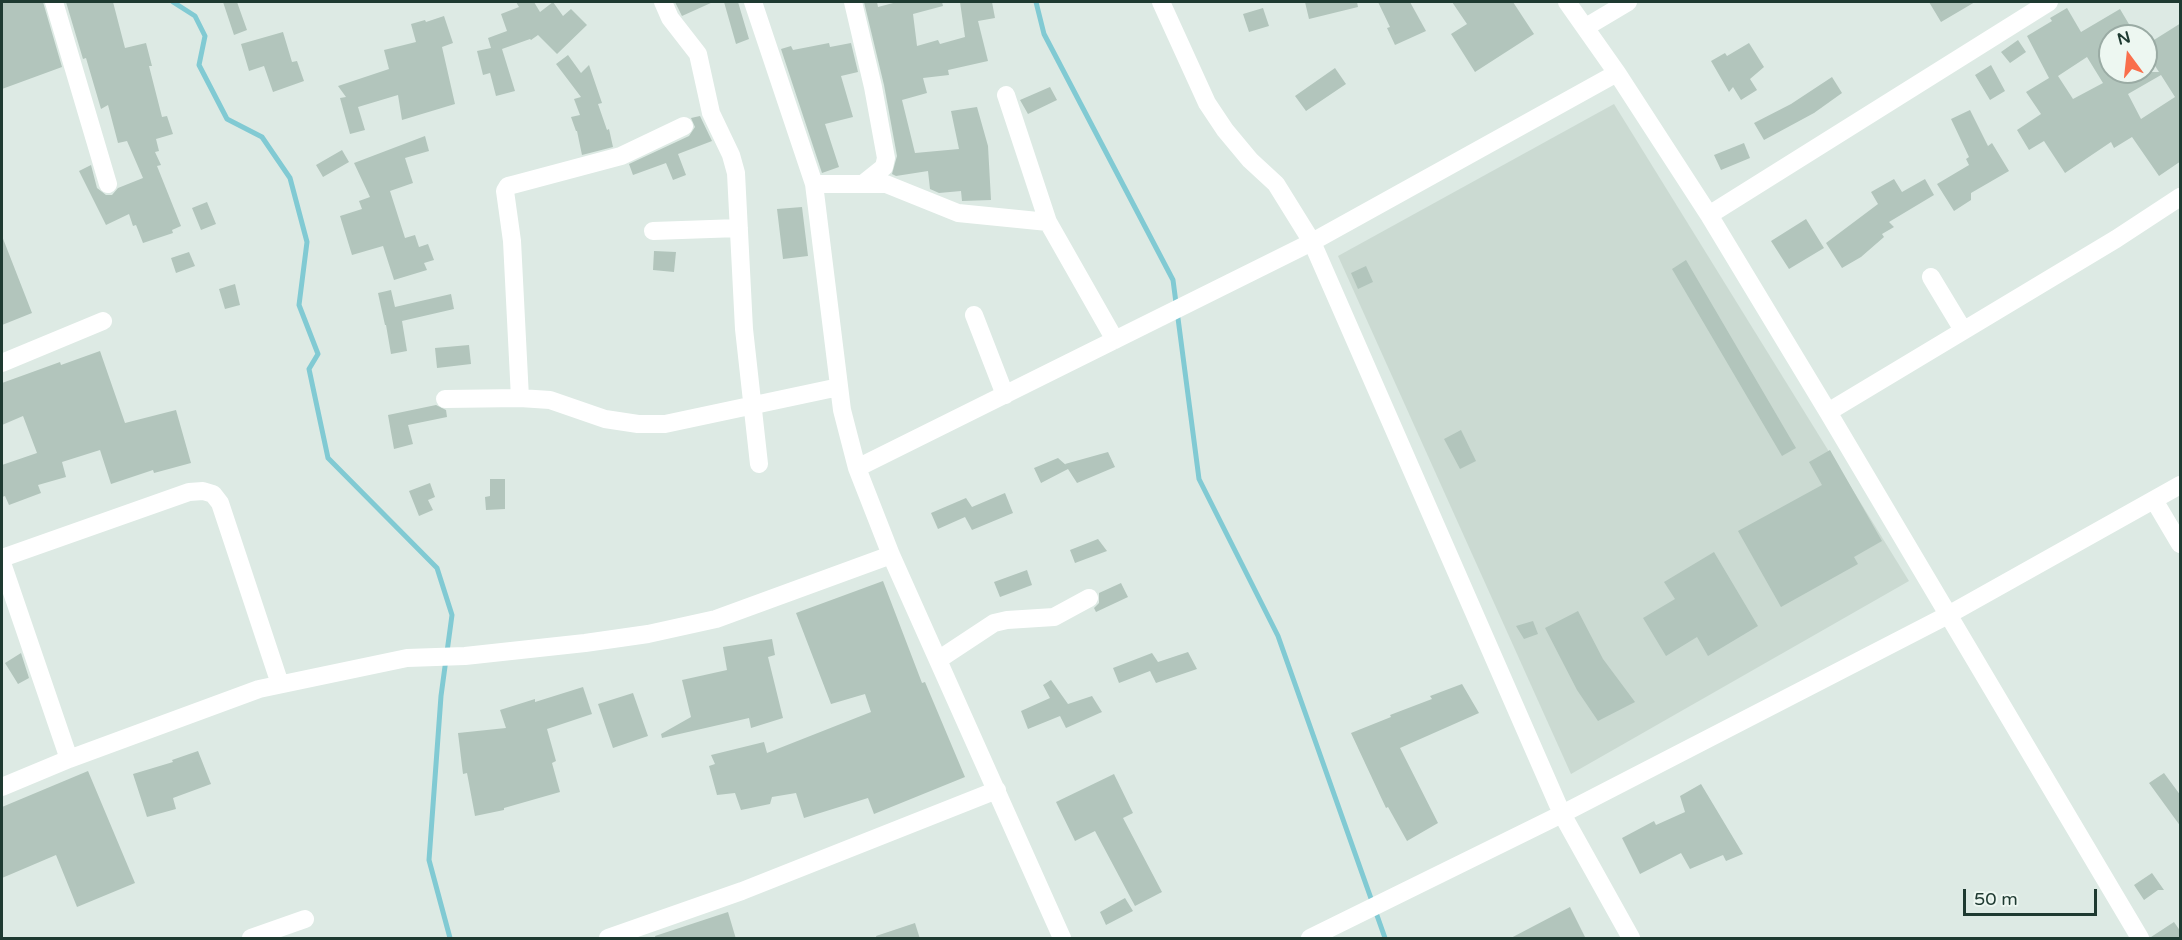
<!DOCTYPE html>
<html>
<head>
<meta charset="utf-8">
<style>
  body { margin:0 }
  #map { position:relative; width:2182px; height:940px; overflow:hidden; background:#ddeae4; font-family:"Varela Round",sans-serif }
  canvas { display:block }
  .frame { position:absolute; inset:0; border:3px solid #1e3a31; pointer-events:none }
  .north { position:absolute; left:2098px; top:24px; width:60px; height:60px; box-sizing:border-box; background:#edf7f1; border:2px solid #9aaba4; border-radius:50%; rotate:345deg; font-size:16px; font-weight:700; line-height:24px; text-align:center; color:#1e3a31 }
  .north::after { content:''; display:block; margin:auto; width:21px; height:27px; background:#f96f4c; clip-path:polygon(50% 0,100% 100%,50% 72%,0 100%) }
  .scale { position:absolute; left:1963px; top:889px; width:134px; height:27px; box-sizing:border-box; border:3px solid #1e3a31; border-top:0; padding-left:8px; font-size:18px; line-height:21px; white-space:nowrap; color:#1e3a31; -webkit-text-stroke:4px #edf7f1; paint-order:stroke }
</style>
</head>
<body>
<div id="map">
<canvas width="2182" height="940"></canvas>
<div class="frame"></div>
<div class="north">N</div>
<div class="scale">50 m</div>
</div>
<script>
const g = document.querySelector('canvas').getContext('2d');
g.lineJoin = 'round';
function paint(path, color) { g.fillStyle = color; g.fill(path, 'evenodd'); }
const shape = rows => new Path2D(rows.map(r => 'M' + r).join(''));
function trace(path, color, width, dash) { g.strokeStyle = color; g.lineWidth = width; g.lineCap = dash ? 'butt' : 'round'; g.setLineDash(dash || []); g.stroke(path); }
const built = shape([
  [1614,104,1909,581,1571,774,1338,256]
]);
const stream = shape([
  [173,2,195,16,205,36,199,65,227,119,262,137,290,178,307,242,299,305,318,354,309,369,328,458,437,568,452,615,441,696,429,860,450,938],
  [1036,2,1044,34,1173,280,1199,479,1278,636,1385,938]
]);
const building = shape([
  [2,2,43,2,62,67,2,89],
  [66,2,113,2,125,48,146,43,152,66,149,66,162,117,167,116,173,134,156,139,159,151,155,152,161,165,157,166,181,226,172,230,173,233,143,243,136,225,133,226,129,214,106,225,79,171,91,165,97,188,106,195,112,195,118,188,143,178,127,141,118,143,108,105,101,109,86,58,83,59],
  [223,2,237,2,247,30,234,35],
  [516,2,534,2,540,12,553,2,563,16,571,9,587,25,557,54,538,35,531,40,530,39,502,49,515,91,496,96,490,73,483,75,477,51,491,48,488,38,507,31,501,14,519,7],
  [675,2,713,2,682,16],
  [724,2,738,2,749,39,736,44],
  [864,2,877,2,878,7,897,2,942,2,943,6,913,14,917,46,938,40,940,44,965,37,960,2,992,2,995,18,978,21,988,61,948,70,949,75,923,78,927,93,902,100,915,153,959,149,951,111,977,107,988,146,991,200,962,201,961,191,939,193,930,189,928,171,896,176,892,174,897,156,884,85],
  [1305,2,1357,2,1358,7,1309,19],
  [1378,2,1410,2,1426,31,1395,45,1387,28,1390,27],
  [1452,2,1513,2,1534,34,1475,72,1451,34,1467,24],
  [1929,2,1975,2,1941,22],
  [1263,8,1269,26,1249,32,1243,14],
  [2067,8,2081,32,2120,9,2136,36,2110,36,2110,72,2159,72,2146,52,2146,45,2181,23,2181,161,2159,176,2132,137,2114,148,2111,142,2065,173,2044,141,2029,150,2017,130,2041,114,2026,92,2049,78,2027,36,2052,21,2050,18],
  [2087,57,2103,83,2073,99,2058,76],
  [2161,75,2175,97,2141,119,2128,94],
  [444,16,453,43,442,47,455,104,402,120,398,95,358,107,365,130,350,134,340,98,346,97,338,86,389,69,384,50,416,42,411,24,425,20,426,22],
  [283,32,292,62,297,61,304,81,273,92,264,66,249,71,241,44],
  [2018,40,2026,52,2010,63,2001,52],
  [829,43,830,47,851,43,858,72,841,76,853,117,825,124,839,167,822,173,781,49,791,46,793,50],
  [1749,43,1764,67,1750,79,1757,90,1741,100,1733,87,1729,92,1711,61,1725,53,1727,56],
  [568,55,581,73,589,65,602,103,598,104,607,130,609,129,613,147,582,155,577,131,576,131,571,117,580,115,574,99,581,97,556,64],
  [1991,65,2005,91,1990,100,1975,75],
  [1335,68,1346,84,1306,111,1295,96],
  [1832,77,1842,93,1814,113,1764,140,1754,123,1791,104],
  [1050,87,1057,100,1028,114,1020,100],
  [1970,110,1988,146,1992,143,2009,171,1971,193,1971,200,1954,211,1937,184,1969,165,1966,159,1969,157,1951,119],
  [700,116,712,141,678,154,686,175,673,180,666,163,633,175,629,164,689,136,695,127,691,118],
  [425,136,429,151,405,158,413,183,390,191,405,238,415,235,419,247,428,244,434,260,424,263,427,270,394,280,383,246,352,255,340,216,362,209,359,201,370,197,354,163],
  [1744,143,1750,158,1721,170,1714,155],
  [342,150,349,162,323,177,316,165],
  [1894,179,1902,192,1925,179,1934,195,1889,222,1894,227,1882,234,1884,237,1861,257,1842,268,1826,243,1878,204,1871,192],
  [207,202,216,224,201,230,192,208],
  [802,207,808,256,783,259,777,209],
  [1806,219,1824,248,1789,269,1771,241],
  [2,236,32,313,2,325],
  [654,251,676,252,674,272,653,270],
  [189,252,195,266,176,273,171,258],
  [1686,260,1796,448,1782,456,1672,269],
  [1366,266,1373,282,1358,289,1351,273],
  [235,284,240,305,225,309,219,289],
  [391,290,395,307,451,294,454,309,402,321,407,351,391,354,386,325,385,325,378,293],
  [469,345,471,364,437,368,435,348],
  [100,351,125,423,176,410,191,463,154,473,153,470,111,484,100,450,62,462,66,477,38,485,41,493,9,505,5,496,2,497,2,465,37,453,23,416,2,425,2,383,60,362,61,365],
  [436,405,446,410,447,417,408,425,413,444,394,449,388,415],
  [1461,430,1476,461,1460,469,1444,439],
  [1830,450,1882,541,1854,557,1858,564,1781,607,1738,531,1822,485,1809,462],
  [1108,452,1115,467,1077,483,1068,469,1041,483,1034,468,1058,458,1067,466,1065,464],
  [490,479,505,479,505,509,486,510,485,497,490,496],
  [430,483,435,497,428,500,433,510,419,516,409,491],
  [1005,493,1013,513,972,530,965,517,938,529,931,513,966,498,972,507],
  [1098,539,1107,551,1075,563,1070,550],
  [1714,552,1758,626,1708,656,1697,637,1666,656,1643,618,1675,599,1664,582],
  [1027,570,1032,585,1000,597,994,582],
  [883,581,922,683,925,682,965,777,874,814,868,798,804,818,796,793,772,797,770,804,741,810,735,793,717,795,709,766,715,764,711,755,764,742,767,753,871,712,865,694,831,704,796,613],
  [1121,583,1128,597,1096,612,1094,608,1099,603,1099,593],
  [1578,611,1603,659,1635,702,1598,721,1577,690,1545,628],
  [1533,621,1538,634,1524,639,1516,626],
  [772,639,775,655,768,657,783,718,751,728,749,718,662,738,661,734,691,717,682,680,727,670,723,647],
  [1188,652,1197,669,1156,683,1150,671,1119,683,1113,668,1152,653,1158,662],
  [21,653,29,678,18,684,5,663],
  [1051,680,1068,704,1092,696,1102,712,1066,728,1060,716,1028,729,1021,711,1050,698,1043,685],
  [1462,684,1479,713,1400,748,1438,823,1407,841,1388,807,1386,808,1351,733,1391,717,1390,715,1432,699,1430,696],
  [583,687,592,714,547,729,556,761,552,763,560,792,504,808,504,810,475,816,467,773,463,774,458,733,506,728,500,710,535,699,535,702],
  [633,693,648,736,613,748,598,704],
  [198,751,211,784,173,798,176,809,147,817,133,774,173,762,172,760],
  [88,771,135,883,77,907,56,855,2,878,2,807],
  [2164,773,2181,796,2181,827,2149,783],
  [1114,774,1133,813,1123,818,1162,892,1135,906,1095,831,1075,841,1056,802],
  [1701,784,1743,854,1726,861,1723,855,1690,869,1681,853,1640,874,1622,838,1654,821,1656,825,1685,812,1680,796],
  [2152,873,2164,890,2158,890,2144,900,2134,885],
  [1125,898,1133,911,1106,925,1100,912],
  [1570,907,1586,939,1509,939],
  [728,912,736,939,656,939,655,936],
  [2174,922,2181,932,2181,939,2151,939,2151,937],
  [915,923,920,939,877,939,876,936]
]);
const minor = shape([
  [54,2,108,184],
  [663,2,670,18,698,54,711,113,731,155,736,173,744,329,759,464],
  [753,2,814,184,842,410,857,468,891,555,1062,938],
  [853,2,873,87,886,158,884,167,864,183],
  [1161,2,1207,103,1225,130,1250,160,1276,184,1312,242,1562,814,1631,938],
  [1567,2,1617,73,1709,215,1828,412,2140,938],
  [1586,27,1628,2],
  [1006,95,1048,222,1115,340],
  [814,184,886,184,958,213,1048,222],
  [1709,215,2049,2],
  [653,231,739,228],
  [1931,277,1963,330],
  [974,315,1005,395],
  [2,363,103,321],
  [520,398,512,241,505,191,508,186,516,184,621,156,684,126],
  [445,399,520,398,550,400,605,419,638,424,665,424,839,387],
  [1828,412,2116,239,2180,197],
  [857,468,1312,242,1617,73],
  [2154,500,2180,544],
  [2,558,189,492,203,491,213,494,220,503,280,684],
  [2,563,69,759],
  [938,660,994,623,1007,620,1054,617,1089,598],
  [2,787,69,759,259,689,407,658,465,656,585,643,648,634,716,619,891,555],
  [251,938,305,919],
  [608,938,742,891,997,790],
  [1310,938,1562,814,1948,615,2180,485]
]);
paint(built, '#cbdad2');
trace(stream, '#81cad3', 5);
paint(building, '#b2c5bc');
trace(minor, '#fff', 18);
</script>
</body>
</html>
